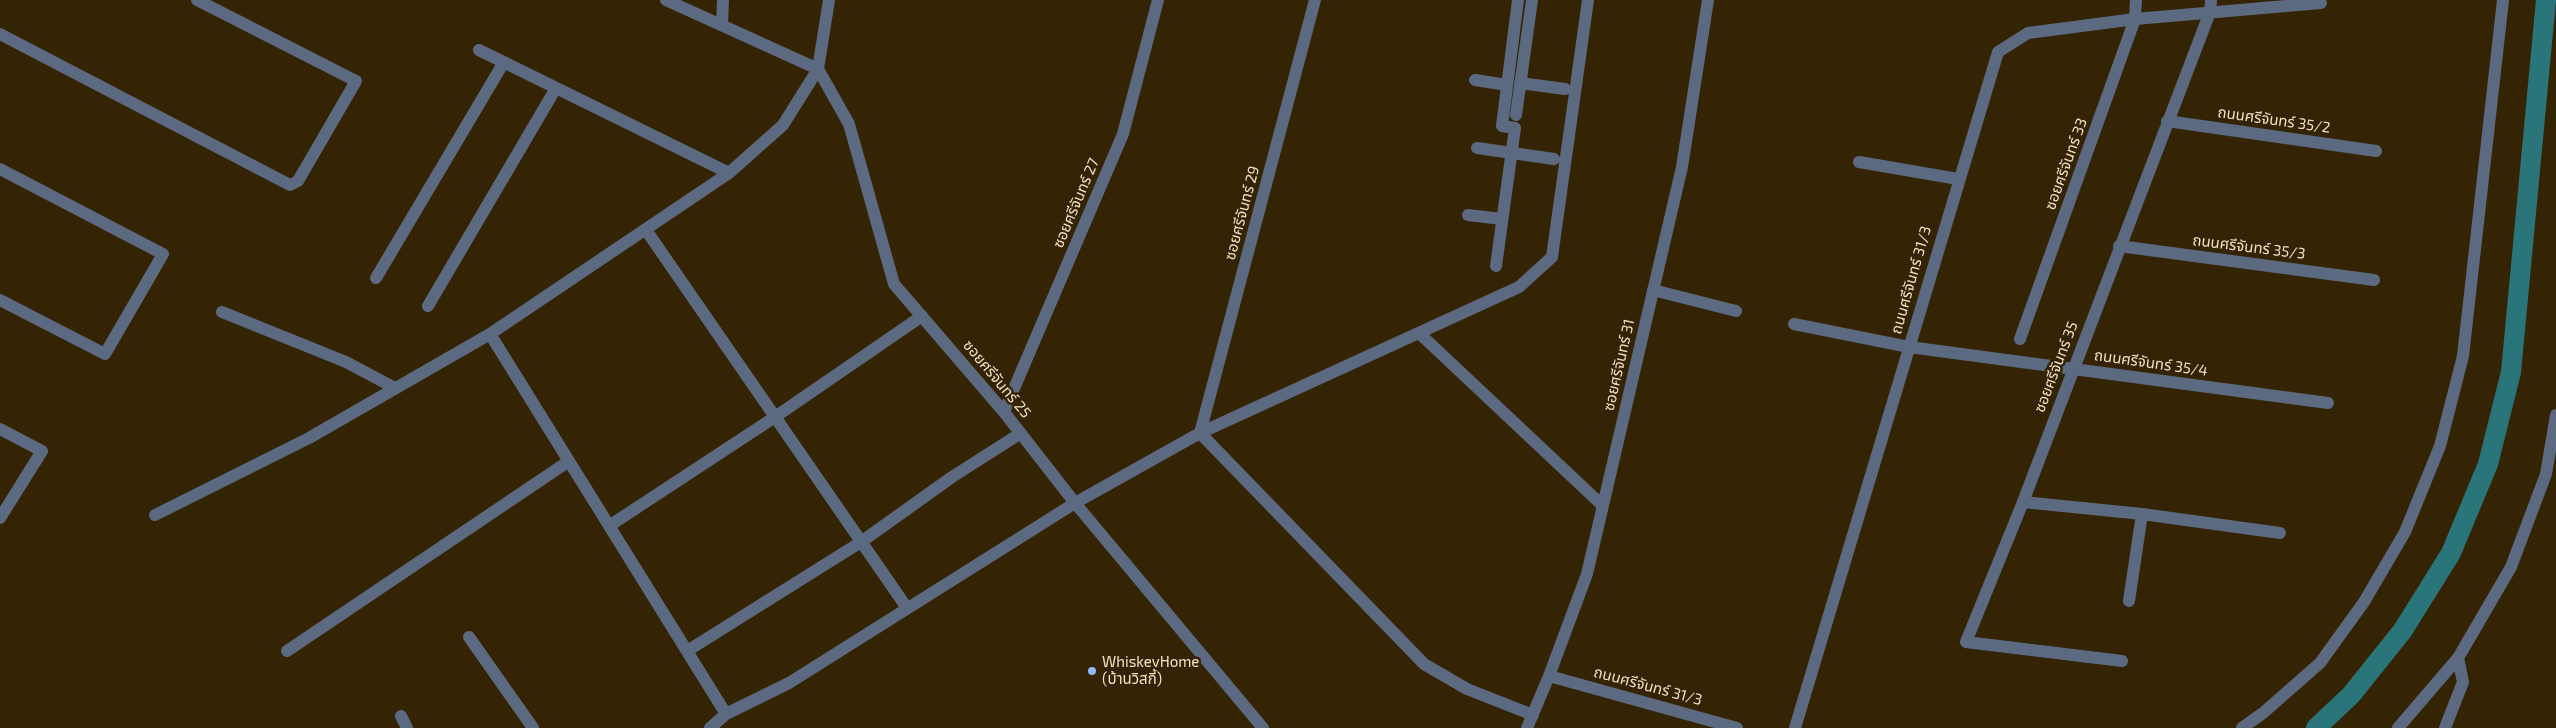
<!DOCTYPE html>
<html>
<head>
<meta charset="utf-8">
<style>
  body { margin:0 }
  canvas { display:block; background:#352404 }
</style>
</head>
<body>
<canvas width="2556" height="728"></canvas>
<script>
const g = document.querySelector('canvas').getContext('2d');
g.lineJoin = 'round';
const shape = rows => new Path2D(rows.map(r => 'M' + r).join(''));
function trace(path, color, width, dash) { g.strokeStyle = color; g.lineWidth = width; g.lineCap = dash ? 'butt' : 'round'; g.setLineDash(dash || []); g.stroke(path); }
function write(font, color, halo, rows, align = 'center') {
  g.font = font + ' "Exo 2","Noto Sans Thai",sans-serif'; g.lineWidth = 5; g.setLineDash([]); g.textBaseline = 'middle'; g.strokeStyle = halo; g.fillStyle = color; for (const [text, x, y, turn = 0] of rows) {
    g.save(); g.translate(x, y); g.rotate((+turn || 0) * Math.PI / 180); g.textAlign = isNaN(turn) ? turn : align; if (halo) g.strokeText(text, 0, 0); g.fillText(text, 0, 0); g.restore();
  }
}
const canal = shape([
  [2316,728,2351,695,2403,630,2451,553,2488,464,2511,372,2546,0]
]);
const minor = shape([
  [829,0,818,69,849,124,894,284,1004,412,1075,503,1263,728],
  [1315,0,1200,433,1424,664,1467,689,1533,715],
  [2211,0,2210,12,2023,502,2142,514,2280,533],
  [722,25,723,0],
  [0,34,290,185,298,181,356,81,197,0],
  [479,50,729,173],
  [1475,80,1507,85],
  [1520,83,1565,89],
  [1516,115,1532,0],
  [2167,121,2376,151],
  [1477,148,1554,159],
  [1859,162,1958,179],
  [0,169,163,254,105,354,0,300],
  [1468,215,1502,219],
  [646,230,907,608],
  [2119,246,2374,280],
  [1496,266,1515,128,1502,126,1518,0],
  [376,278,504,62],
  [1653,290,1736,311],
  [428,306,556,88],
  [222,312,346,362,395,388],
  [1794,324,1909,347,2328,403],
  [1419,333,1603,506],
  [490,334,726,714],
  [2020,339,2135,19,2136,0],
  [1004,412,1123,134,1158,0],
  [0,429,42,451,0,518],
  [2023,502,1966,642,2122,661],
  [155,515,309,438,490,334,729,173,783,125,818,69,666,0],
  [609,526,775,417,922,316],
  [2129,601,2142,514],
  [469,637,533,728],
  [287,651,569,461],
  [687,651,861,542,952,477,1021,433],
  [1549,676,1737,728],
  [401,716,407,728],
  [710,728,726,714,789,683,1075,503,1200,433,1519,287,1552,257,1588,0],
  [1527,728,1549,676,1587,574,1682,167,1708,0],
  [1795,728,1998,52,2028,33,2135,19,2321,3],
  [2242,728,2263,713,2320,663,2364,602,2405,532,2440,446,2463,356,2503,0],
  [2398,728,2458,658,2511,567,2546,474,2556,415],
  [2445,728,2463,682,2458,658]
]);
const markers = [
  [1092,671,5,"#8fb8fd"]
];
const streetNames = [
  ["ถนนศรีจันทร์ 35/2",2274,120,8],
  ["ซอยศรีจันทร์ 33",2066,164,-70],
  ["ซอยศรีจันทร์ 27",1076,203,-67],
  ["ซอยศรีจันทร์ 29",1242,213,-75],
  ["ถนนศรีจันทร์ 35/3",2249,247,7],
  ["ถนนศรีจันทร์ 31/3",1911,280,-74],
  ["ถนนศรีจันทร์ 35/4",2151,363,8],
  ["ซอยศรีจันทร์ 31",1619,365,-77],
  ["ซอยศรีจันทร์ 35",2056,367,-69],
  ["ซอยศรีจันทร์ 25",997,379,50],
  ["ถนนศรีจันทร์ 31/3",1648,686,15]
];
const poiNames = [
  ["WhiskeyHome",1102,662],
  ["(บ้านวิสกี้)",1102,679]
];
trace(canal, '#2a7579', 20);
trace(minor, '#5b6981', 12);
for (const [x, y, r, color] of markers) { const dot = new Path2D(); dot.arc(x, y, r, 0, 2 * Math.PI); g.fillStyle = color; g.fill(dot); trace(dot, '#352404', 2); }
write('15px', '#f2e0c3', '#352404', streetNames);
write('15px', '#f2e0c3', '#352404', poiNames, 'left');
</script>
</body>
</html>
